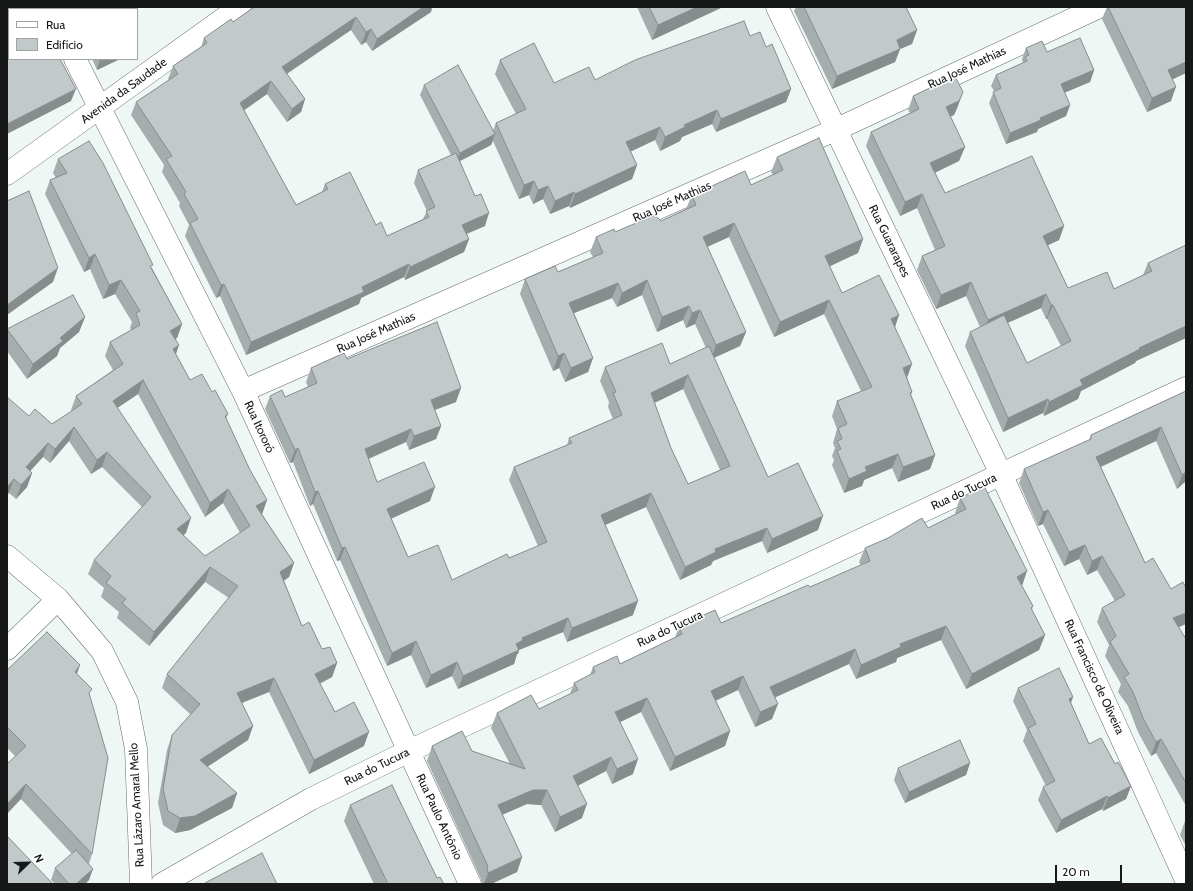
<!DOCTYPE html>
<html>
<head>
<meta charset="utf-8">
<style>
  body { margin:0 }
  #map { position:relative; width:1193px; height:891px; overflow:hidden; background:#eff7f4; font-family:Cabin,sans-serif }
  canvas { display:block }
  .frame { position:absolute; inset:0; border:8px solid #161918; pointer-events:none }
  .legend { position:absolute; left:8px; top:8px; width:130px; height:52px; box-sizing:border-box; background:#fff; border:1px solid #a2a3a3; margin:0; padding:5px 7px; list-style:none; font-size:12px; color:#161918 }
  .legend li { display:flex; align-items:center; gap:8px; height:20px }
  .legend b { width:20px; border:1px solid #a2a3a3 }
  .north { position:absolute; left:8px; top:843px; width:40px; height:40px; -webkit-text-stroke:3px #fff; paint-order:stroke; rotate:67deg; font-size:11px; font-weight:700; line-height:16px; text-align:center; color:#161918 }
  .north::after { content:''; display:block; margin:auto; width:14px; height:18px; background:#161918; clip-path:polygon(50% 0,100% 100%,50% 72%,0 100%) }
  .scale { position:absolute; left:1055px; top:865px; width:67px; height:18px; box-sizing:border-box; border:2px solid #161918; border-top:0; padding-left:5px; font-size:12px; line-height:14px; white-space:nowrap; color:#161918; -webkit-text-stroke:3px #fff; paint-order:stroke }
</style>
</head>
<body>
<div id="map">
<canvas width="1193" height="891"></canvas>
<div class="frame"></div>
<ul class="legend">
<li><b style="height:5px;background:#fff"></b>Rua</li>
<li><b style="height:11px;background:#c1c9ca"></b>Edifício</li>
</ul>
<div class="north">N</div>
<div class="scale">20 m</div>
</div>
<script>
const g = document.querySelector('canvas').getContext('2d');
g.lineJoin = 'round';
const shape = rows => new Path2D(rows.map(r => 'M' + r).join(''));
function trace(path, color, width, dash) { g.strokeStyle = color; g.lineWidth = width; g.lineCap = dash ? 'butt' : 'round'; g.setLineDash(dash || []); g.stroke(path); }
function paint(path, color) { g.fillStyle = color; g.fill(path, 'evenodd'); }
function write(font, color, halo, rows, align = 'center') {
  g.font = font + ' Cabin,sans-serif'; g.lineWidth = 3; g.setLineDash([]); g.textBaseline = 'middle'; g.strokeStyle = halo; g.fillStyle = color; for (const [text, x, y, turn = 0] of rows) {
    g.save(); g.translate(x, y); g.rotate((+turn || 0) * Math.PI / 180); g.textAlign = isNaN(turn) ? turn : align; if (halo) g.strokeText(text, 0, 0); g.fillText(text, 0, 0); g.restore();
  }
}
const street = shape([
  [51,7,51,9],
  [777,7,1001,474,1186,880],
  [75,59,243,391,470,884],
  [243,391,835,130,1099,7],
  [7,556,58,599,102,651,127,702,136,749,141,884],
  [7,649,58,599]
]);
const secondary = shape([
  [7,174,240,7],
  [162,884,311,799,409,751,1186,388]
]);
const wall = shape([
  [72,7,118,7,119,9,73,9],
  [254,7,432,7,431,12,372,51,366,42,361,45,351,30,287,74,305,99,301,112,287,122,267,94,244,110,296,205,322,192,325,184,376,225,387,236,423,219,427,211,414,183,418,170,451,155,420,95,424,85,493,131,496,123,516,114,495,74,500,60,554,83,595,80,750,36,766,47,791,89,786,102,716,132,712,124,682,137,680,141,660,151,655,140,630,152,637,165,632,179,570,208,569,206,550,214,543,199,533,204,529,195,519,199,493,141,491,145,460,161,485,226,467,234,469,239,464,252,405,280,404,277,361,298,359,304,246,355,220,296,216,298,185,236,189,225,179,206,180,203,162,172,164,165,131,115,136,102,169,80,168,79,173,66,201,47,204,38,233,22],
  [637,7,723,7,652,40],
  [796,7,906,7,917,30,912,44,900,49,895,62,832,89,794,11],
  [1107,7,1186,7,1186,73,1172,79,1171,101,1147,112,1102,19],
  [1026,48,1047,52,1094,70,1090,82,1064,92,1070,105,1066,116,1038,129,1037,132,1006,144,989,103,994,91,991,86,996,75,1023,63,1022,59],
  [92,59,120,59,97,70],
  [913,96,958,106,954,115,950,116,965,147,959,161,935,173,945,193,1064,226,1059,240,1048,245,1068,288,1114,289,1143,275,1148,263,1186,245,1186,338,1136,361,1135,363,1081,391,1078,399,1044,416,1043,413,1003,432,965,346,970,332,980,327,966,296,936,309,917,270,922,256,935,250,917,208,900,216,866,146,871,132,910,113,908,110],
  [1041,308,1046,319,1047,319,1061,346,1027,363,1007,323],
  [777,157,863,239,858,253,829,266,842,293,899,315,895,326,907,378,912,392,911,395,935,455,930,469,898,482,892,468,864,480,862,486,844,493,832,465,834,460,832,456,835,448,833,443,837,429,832,416,837,401,861,391,824,314,774,337,729,237,707,247,746,332,740,346,714,358,768,477,818,530,767,553,762,541,713,561,711,565,680,580,646,507,605,525,633,615,567,642,563,632,519,650,518,654,517,654,514,664,458,689,452,676,426,688,411,655,387,666,340,560,337,561,313,504,310,506,293,462,290,463,265,409,270,396,285,397,308,387,306,382,311,368,347,359,456,402,435,410,441,426,436,439,409,450,406,442,369,459,377,482,430,501,391,518,408,557,452,580,509,558,538,546,509,480,514,467,567,445,569,438,613,419,608,407,609,402,600,381,605,367,670,364,706,348,695,324,686,328,683,320,657,332,642,295,617,307,612,298,574,313,593,358,588,372,565,382,559,368,553,371,520,294,525,279,558,272,593,257,590,252,596,237,661,221,686,209,692,195,751,185,773,175,771,172],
  [683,389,720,470,688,484,671,448,654,403],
  [58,159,152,268,182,324,177,338,175,339,176,354,190,380,212,392,228,414,226,419,250,470,267,500,262,514,294,563,289,577,284,581,302,626,322,649,337,663,332,677,320,684,335,712,364,746,309,774,269,692,242,703,253,726,248,740,207,767,237,793,232,808,190,830,175,833,163,825,158,803,167,750,172,735,191,715,162,688,167,674,229,598,205,582,149,646,117,618,119,612,101,597,104,588,88,574,94,560,142,507,102,467,91,474,69,441,50,463,43,457,30,471,32,473,27,487,16,499,9,493,29,416,52,424,72,411,71,410,76,396,113,370,105,356,110,342,131,330,130,328,132,322,115,294,103,299,90,269,84,272,45,194,50,180,56,178,53,173],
  [138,394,205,517,223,503,240,533,205,556,183,535,186,533,117,408],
  [85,317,79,332,60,348,57,356,27,379,7,351,7,329],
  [1186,391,1186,481,1177,489,1156,441,1101,467,1145,563,1179,628,1186,639,1186,806,1156,753,1151,756,1138,732,1128,706,1118,692,1121,684,1105,656,1109,645,1097,622,1102,608,1115,601,1097,570,1087,575,1079,559,1064,566,1043,524,1038,526,1019,483,1024,469,1089,440,1091,435],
  [960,498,1022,586,1033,606,1032,610,1045,635,1039,650,966,689,941,640,897,658,896,662,856,679,849,664,775,697,772,719,755,727,738,690,716,701,730,731,725,746,670,771,641,712,620,722,633,774,612,784,606,771,578,785,582,818,555,832,541,805,527,804,502,815,522,857,517,872,491,884,482,884,481,879,427,761,432,746,472,751,510,764,491,728,497,713,539,709,570,694,574,683,590,675,593,667,620,664,675,638,679,626,721,623,810,587,861,565,859,562,865,548,928,528,956,514,955,513],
  [7,670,77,674,90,695,92,854,89,864,89,880,85,884,55,884,51,880,55,868,72,854,21,799,15,756,7,748],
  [1018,688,1073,697,1071,703,1089,744,1115,764,1131,786,1126,799,1103,811,1102,809,1056,833,1038,800,1043,787,1046,786,1023,741,1027,730,1013,701],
  [970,763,966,775,905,803,894,780,898,768],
  [350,805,437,878,444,884,374,884,344,821],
  [1185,821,1186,821,1186,846,1180,835]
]);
const shadedWall = shape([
  [423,7,432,7,431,12,372,51,377,39],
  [697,7,723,7,652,40,658,25],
  [356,17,351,30,277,80,282,67],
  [9,21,9,31,7,32,7,23],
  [371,29,366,42,361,45,366,32],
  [917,30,912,44,900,49,895,62,832,89,837,76,897,40],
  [100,59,120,59,97,70],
  [1186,62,1186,73,1163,84,1168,70],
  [1094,70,1090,82,1057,96,1061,84],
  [271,81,267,94,236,116,240,103],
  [1176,87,1171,101,1147,112,1152,98],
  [76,89,71,101,7,134,7,124],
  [791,89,786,102,716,132,721,119],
  [963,92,958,106,954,115,941,121,946,107],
  [305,99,301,112,287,122,292,109],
  [1070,105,1066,116,1038,129,1037,132,1006,144,1010,133,1040,118],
  [717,110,712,124,682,137,680,141,660,151,665,137,684,125],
  [660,127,655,140,621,156,626,142],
  [495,134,491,145,456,163,460,153],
  [965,147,959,161,925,177,930,163],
  [637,165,632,179,570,208,575,194],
  [534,181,529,195,519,199,524,185],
  [548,186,543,199,533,204,538,190],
  [574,192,569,206,550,214,555,201],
  [922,194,917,208,900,216,905,202],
  [489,213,485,226,458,237,462,225],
  [734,223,729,237,698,251,703,237],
  [1064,226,1059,240,1038,250,1043,236],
  [469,239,464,252,405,280,410,267],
  [863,239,858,253,820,271,825,256],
  [95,254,90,269,84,272,89,258],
  [409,264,404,277,361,298,359,304,246,355,251,342],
  [58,268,53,282,7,315,7,305],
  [121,280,115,294,103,299,109,285],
  [647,280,642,295,617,307,622,293],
  [971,282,966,296,936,309,941,295],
  [618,283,612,298,564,317,569,303],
  [224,284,220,296,216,298,221,285],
  [1046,294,1041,308,983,334,988,320],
  [829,300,824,314,774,337,780,322],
  [1051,305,1053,305,1047,319,1046,319],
  [689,306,683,320,657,332,662,317],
  [700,310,695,324,686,328,692,313],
  [899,315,894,330,891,319],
  [85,317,79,332,60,348,57,356,27,379,33,364,60,338],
  [182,324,177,338,165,345,170,331],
  [1186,326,1186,338,1136,361,1135,363,1081,391,1078,399,1044,416,1049,402,1080,380,1139,348],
  [746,332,740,346,711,359,716,345],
  [179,345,174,360,173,349],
  [564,353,559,368,553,371,558,356],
  [593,358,588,372,565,382,571,368],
  [912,364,907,378,903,368],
  [688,375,683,389,646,407,651,393],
  [143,380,138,394,107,415,113,401],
  [461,388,456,402,426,413,431,400],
  [1048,399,1043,413,1003,432,1008,418],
  [441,426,436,439,409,450,414,436],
  [74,427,69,441,50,463,55,449],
  [1161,427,1156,441,1091,471,1096,457],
  [411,429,406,442,360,462,365,449],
  [48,443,43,457,21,481,26,467],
  [298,448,293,462,290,463,295,450],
  [107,452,102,467,91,474,97,460],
  [898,454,892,468,864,480,862,486,844,493,849,479,865,467],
  [935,455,930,469,898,482,903,467],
  [1186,472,1186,481,1177,489,1182,475],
  [32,473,27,487,16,499,21,485],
  [14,479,9,493,7,495,7,487],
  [435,487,430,501,382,523,387,509],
  [228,489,223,503,205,517,210,503],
  [318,491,313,504,310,506,315,492],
  [651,493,646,507,596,529,601,515],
  [267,500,262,514,251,520,256,506],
  [1048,510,1043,524,1038,526,1043,512],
  [823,516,818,530,767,553,772,539],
  [191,518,186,533,172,544,177,529],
  [767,528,762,541,713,561,711,565,680,580,685,567,715,549],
  [1085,545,1079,559,1064,566,1069,552],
  [345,547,340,560,337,561,342,548],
  [1102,556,1097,570,1087,575,1092,561],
  [294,563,289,577,275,586,280,572],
  [210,567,205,582,149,646,154,632],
  [1027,571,1022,586,1017,577],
  [638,601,633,615,567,642,572,628],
  [1186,613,1186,624,1168,632,1173,618],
  [568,618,563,632,519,650,518,654,517,654,514,664,458,689,463,676,516,644,522,638],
  [946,626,941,640,897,658,896,662,856,679,861,665,900,644],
  [1045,635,1039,650,966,689,972,674],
  [416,641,411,655,387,666,392,653],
  [855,649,849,664,765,702,770,687],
  [457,662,452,676,426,688,431,675],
  [337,663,332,677,310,688,315,674],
  [80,665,75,680,75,672],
  [743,676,738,690,705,705,711,691],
  [274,678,269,692,231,707,237,693],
  [1073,697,1068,710,1069,699],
  [647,698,641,712,610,727,615,712],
  [778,704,772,719,755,727,760,712],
  [253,726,248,740,195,775,200,760],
  [730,731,725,746,670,771,675,757],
  [369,732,364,746,309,774,314,760],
  [1161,739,1156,753,1151,756,1156,742],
  [611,757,606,771,568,791,573,776],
  [638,759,633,774,612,784,617,769],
  [970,763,966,775,905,803,909,792],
  [26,784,21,799,7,814,7,804],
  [1131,786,1126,799,1103,811,1108,798],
  [533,790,547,790,541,805,527,804,492,819,498,805],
  [237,793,232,808,190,830,175,833,180,818],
  [1107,796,1102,809,1056,833,1061,820],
  [587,804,582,818,555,832,560,817],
  [522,857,517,872,491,884,484,884,488,873],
  [93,869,89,880,85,884,76,884]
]);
const building = shape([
  [7,7,21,7,22,9,9,9,9,21,7,23,7,7],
  [81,7,118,7,119,9,82,9,81,7],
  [254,7,423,7,377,39,371,29,366,32,356,17,282,67,305,99,292,109,271,81,240,103,296,205,328,189,325,184,350,172,376,225,381,222,387,236,429,217,426,211,435,207,418,170,456,153,475,196,481,194,489,213,462,225,469,239,410,267,409,264,362,287,364,292,251,342,224,284,221,285,190,223,198,219,184,194,186,192,166,159,172,156,136,102,178,74,173,66,207,43,204,38,231,19,233,22,254,7],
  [649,7,697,7,658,25,649,7],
  [804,7,906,7,917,30,897,40,900,49,837,76,804,7],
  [1108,7,1186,7,1186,62,1168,70,1176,87,1152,98,1108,7],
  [744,21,750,36,760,32,766,47,772,44,791,89,721,119,717,110,684,125,685,127,665,137,660,127,626,142,637,165,575,194,574,192,555,201,548,186,538,190,534,181,524,185,496,123,526,109,500,60,534,43,554,83,589,67,595,80,635,60,744,21],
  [1080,38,1094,70,1061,84,1070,105,1040,118,1041,120,1010,133,993,92,1001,88,996,75,1027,61,1025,57,1029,55,1026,48,1042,41,1047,52,1080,38],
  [9,57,9,59,60,59,76,89,7,124,7,58,9,57],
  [458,65,495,134,460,153,424,85,458,65],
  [955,76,963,92,959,101,946,107,965,147,930,163,945,193,1032,156,1064,226,1043,236,1068,288,1107,272,1114,289,1152,271,1148,263,1186,245,1186,326,1139,348,1140,349,1080,380,1083,385,1049,402,1048,399,1008,418,970,332,1004,315,1027,363,1071,341,1053,305,1051,305,1046,294,988,320,971,282,941,295,922,256,945,246,922,194,905,202,871,132,919,109,913,96,955,76],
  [819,138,863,239,825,256,842,293,879,275,899,315,891,319,912,364,903,368,912,392,910,393,935,455,903,467,898,454,865,467,867,471,849,479,837,451,841,449,837,441,842,439,838,428,847,424,837,401,872,387,829,300,780,322,734,223,703,237,746,332,716,345,700,310,692,313,689,306,662,317,647,280,622,293,618,283,569,303,593,358,571,368,564,353,558,356,525,279,555,266,558,272,603,253,596,237,614,229,615,232,655,215,661,221,696,205,692,195,745,171,751,185,783,170,777,157,819,138],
  [89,141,103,163,153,265,150,266,182,324,170,331,179,345,173,349,190,380,202,374,212,392,215,390,228,414,225,416,250,470,267,500,256,506,294,563,280,572,302,626,309,622,322,649,330,647,337,663,315,674,335,712,354,702,369,732,314,760,274,678,237,693,253,726,200,760,237,793,195,816,180,818,168,811,163,789,172,735,200,704,167,674,238,586,210,567,154,632,122,603,126,599,106,583,111,576,94,560,151,497,107,452,97,460,74,427,55,449,48,443,26,467,32,473,21,485,14,479,7,487,7,397,29,416,35,409,52,424,82,404,76,396,123,364,110,342,140,325,136,313,140,311,121,280,109,285,95,254,89,258,50,180,67,173,58,159,89,141],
  [143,380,210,503,228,489,250,526,205,556,177,529,191,518,113,401,143,380],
  [29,191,58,268,7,305,7,201,29,191],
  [73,295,85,317,60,338,63,341,33,364,7,329,73,295],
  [437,322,461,388,431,400,441,426,414,436,411,429,365,449,377,482,424,462,435,487,387,509,408,557,438,545,452,580,507,554,509,558,547,542,514,467,572,443,569,438,622,415,613,393,616,392,605,367,662,343,670,364,709,346,768,477,798,463,823,516,772,539,767,528,715,549,716,552,685,567,651,493,601,515,638,601,572,628,568,618,522,638,523,640,516,644,519,650,463,676,457,662,431,675,416,641,392,653,345,547,342,548,318,491,315,492,298,448,295,450,270,396,282,390,285,397,317,383,311,368,324,362,344,353,347,359,437,322],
  [688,375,730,466,688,484,671,448,651,393,688,375],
  [1186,391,1186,472,1182,475,1161,427,1096,457,1145,563,1153,558,1171,589,1183,582,1186,588,1186,613,1173,618,1186,639,1186,783,1161,739,1156,742,1143,718,1133,692,1124,677,1129,674,1110,642,1116,636,1102,608,1125,595,1102,556,1092,561,1085,545,1069,552,1048,510,1043,512,1024,469,1091,439,1091,435,1186,391],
  [984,486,1027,571,1017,577,1033,606,1031,608,1045,635,972,674,946,626,900,644,901,647,861,665,855,649,770,687,778,704,760,712,743,676,711,691,730,731,675,757,647,698,615,712,638,759,617,769,611,757,573,776,587,804,560,817,547,790,533,790,498,805,522,857,488,873,487,864,432,746,462,731,472,751,525,769,497,713,531,695,539,709,578,690,574,683,595,672,593,667,617,656,620,664,682,634,679,626,715,610,721,623,808,585,810,587,870,561,865,548,888,538,922,518,928,528,966,509,960,498,984,486],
  [47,632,80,665,75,672,92,689,89,693,108,758,92,854,26,784,7,804,7,764,26,746,7,727,7,670,47,632],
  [1059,668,1073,697,1069,699,1089,744,1101,738,1115,764,1118,762,1131,786,1108,798,1107,796,1061,820,1043,787,1055,781,1028,728,1036,724,1018,688,1059,668],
  [960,740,970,763,909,792,898,768,960,740],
  [392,785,437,878,440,877,444,884,388,884,350,805,392,785],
  [7,836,53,884,7,884,7,836],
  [76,850,93,869,76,884,69,884,55,868,76,850],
  [262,853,277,884,205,884,205,883,262,853]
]);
const streetNames = [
  ["Rua José Mathias",967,68,-25],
  ["Avenida da Saudade",124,91,-36],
  ["Rua José Mathias",672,202,-24],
  ["Rua Guararapes",889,241,64],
  ["Rua José Mathias",376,333,-24],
  ["Rua Itororó",259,427,65],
  ["Rua do Tucura",964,492,-25],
  ["Rua do Tucura",670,629,-25],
  ["Rua Francisco de Oliveira",1094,677,65],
  ["Rua do Tucura",377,767,-26],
  ["Rua Lázaro Amaral Mello",137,805,-93],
  ["Rua Paulo Antônio",439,817,65]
];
trace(street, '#666d6a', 23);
trace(secondary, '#666d6a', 23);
trace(street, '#fff', 22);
trace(secondary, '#fff', 22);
paint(wall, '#a6adae');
paint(shadedWall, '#878d8d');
paint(building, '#c1c9ca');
trace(building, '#878d8d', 1);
write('12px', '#161918', '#fff', streetNames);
</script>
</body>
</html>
